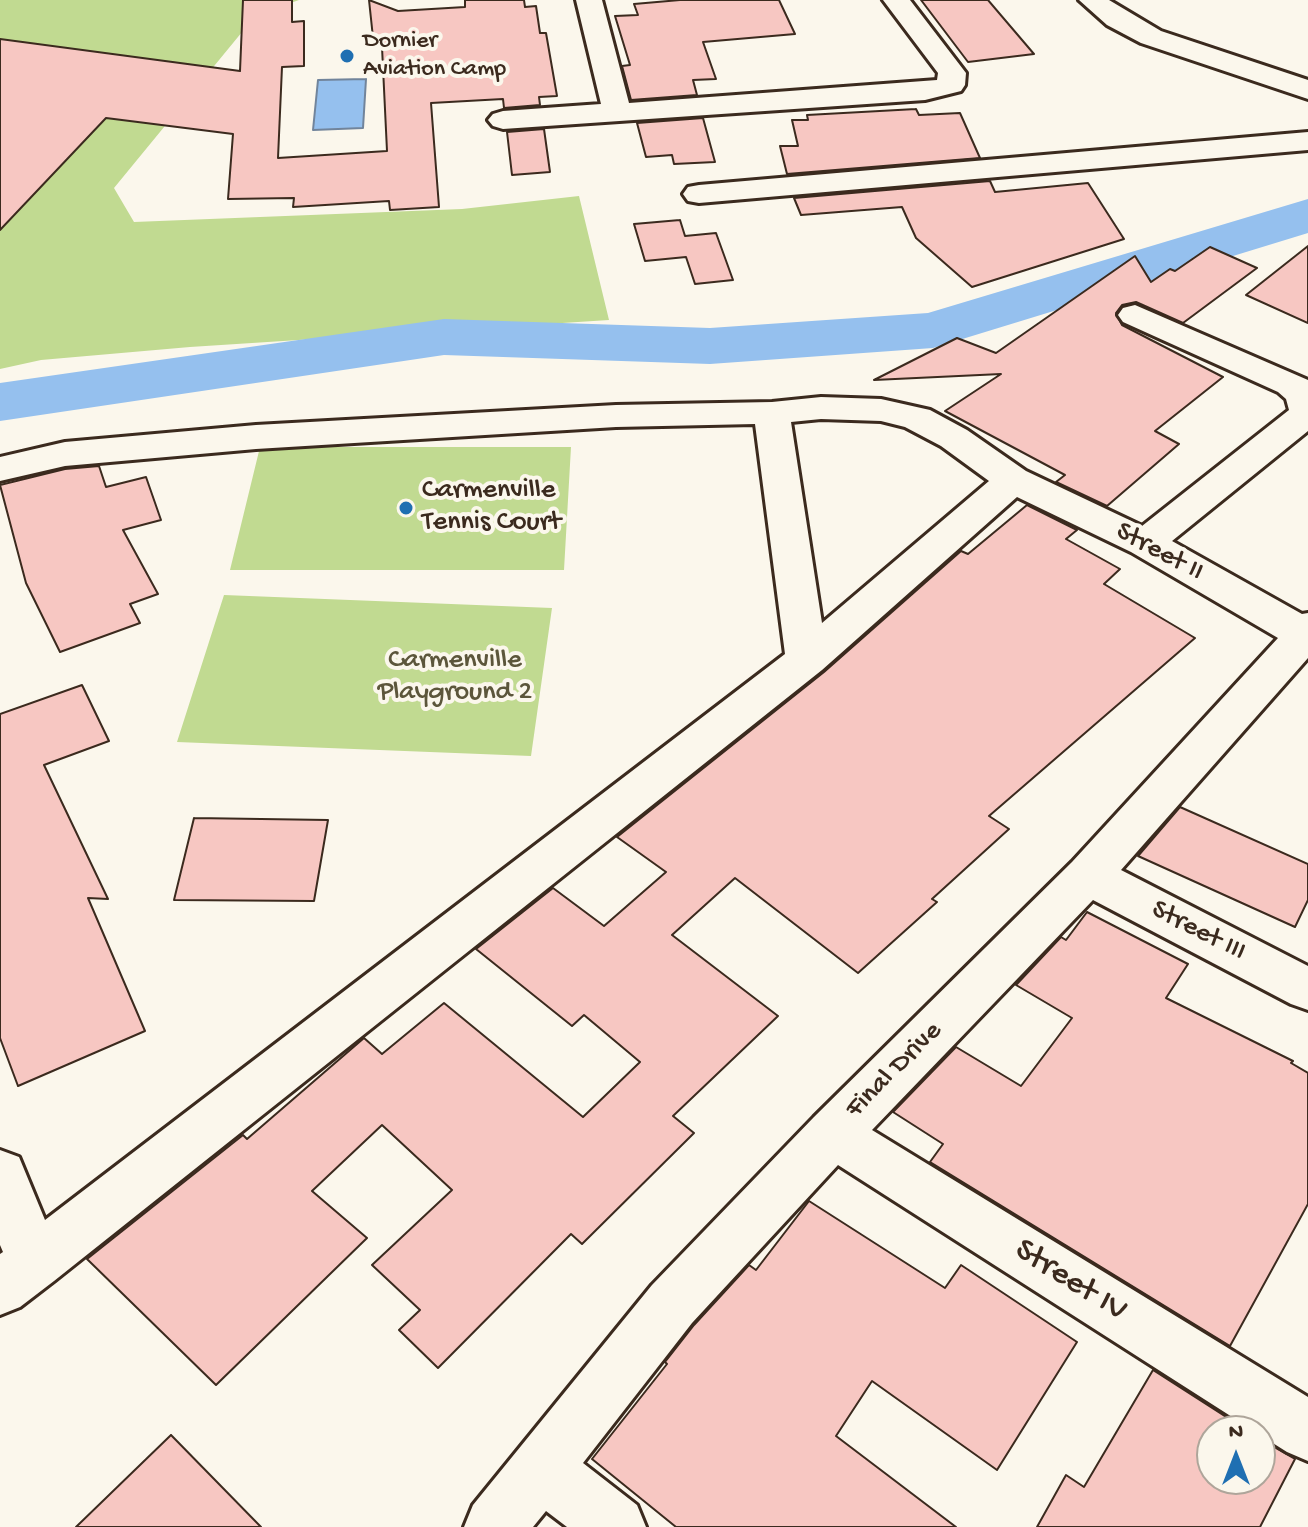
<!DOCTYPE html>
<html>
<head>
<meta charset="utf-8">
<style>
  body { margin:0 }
  #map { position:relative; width:1308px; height:1527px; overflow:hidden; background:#fbf7ec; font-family:"Gochi Hand",sans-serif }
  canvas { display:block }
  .north { position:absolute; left:1196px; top:1415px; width:80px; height:80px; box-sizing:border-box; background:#fbf7ec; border:2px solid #aea59a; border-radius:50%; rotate:0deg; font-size:22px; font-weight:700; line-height:32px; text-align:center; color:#3b2a1e }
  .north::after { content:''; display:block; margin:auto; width:28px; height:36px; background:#1f6fb2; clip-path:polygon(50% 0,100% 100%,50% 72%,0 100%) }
</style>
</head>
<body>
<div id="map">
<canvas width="1308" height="1527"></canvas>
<div class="north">N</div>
</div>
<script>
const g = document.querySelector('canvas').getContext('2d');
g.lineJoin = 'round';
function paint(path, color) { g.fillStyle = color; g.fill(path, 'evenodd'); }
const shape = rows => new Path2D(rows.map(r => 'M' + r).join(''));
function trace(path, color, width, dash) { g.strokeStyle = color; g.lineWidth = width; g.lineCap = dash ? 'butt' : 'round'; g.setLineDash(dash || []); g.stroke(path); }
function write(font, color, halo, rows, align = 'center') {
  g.font = font + ' "Gochi Hand",sans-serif'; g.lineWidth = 8; g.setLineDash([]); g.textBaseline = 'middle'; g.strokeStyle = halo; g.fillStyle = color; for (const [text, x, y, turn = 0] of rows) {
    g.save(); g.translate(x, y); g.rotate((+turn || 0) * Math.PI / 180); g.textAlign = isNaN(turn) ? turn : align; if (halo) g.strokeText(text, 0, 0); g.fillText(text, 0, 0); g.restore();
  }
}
const green = shape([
  [0,0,299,0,256,15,114,188,134,222,462,209,579,196,609,320,190,347,41,360,0,369],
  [260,447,571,447,564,570,230,570],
  [224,595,552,608,531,756,177,742]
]);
const water = shape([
  [366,79,363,128,313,130,318,80,366,79]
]);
const river = shape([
  [1308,199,1308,233,933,348,710,364,444,355,0,421,0,383,444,319,710,328,928,313,1308,199]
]);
const building = shape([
  [243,0,292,0,292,22,304,21,304,66,282,67,278,158,387,151,382,47,374,47,369,0,398,11,465,7,465,0,524,0,525,7,536,6,540,33,546,33,557,96,539,97,540,105,504,108,503,99,431,103,439,207,390,210,389,201,293,207,294,198,228,199,233,134,106,118,0,230,0,39,240,71,243,0],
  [680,0,779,0,795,34,703,42,716,79,693,80,697,95,631,100,622,66,630,65,615,16,638,15,634,4,680,0],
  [921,0,988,0,1034,54,968,62,921,0],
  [916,109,919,115,960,113,980,158,787,174,780,146,798,146,792,120,808,120,807,115,916,109],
  [703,118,715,162,674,164,672,155,646,157,637,123,703,118],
  [544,129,550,172,512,175,507,132,544,129],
  [990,181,995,192,1088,183,1124,239,972,287,916,238,902,207,801,215,794,198,990,181],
  [680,220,685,236,716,233,733,280,695,284,686,257,645,261,634,224,680,220],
  [1308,246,1308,323,1246,295,1308,246],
  [1210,247,1257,268,1183,323,1136,302,1122,305,1116,313,1122,325,1223,377,1155,431,1179,444,1107,506,1056,482,1065,475,945,411,1001,374,874,380,957,338,996,353,1135,256,1151,282,1170,269,1175,271,1210,247],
  [99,466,106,487,146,477,161,520,123,530,158,594,130,604,140,623,60,652,26,583,0,485,65,469,99,466],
  [1027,505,1077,530,1066,539,1120,569,1104,584,1195,638,989,816,1009,829,932,899,937,902,858,973,735,878,672,935,778,1016,673,1116,694,1133,582,1244,571,1234,438,1368,399,1330,420,1310,372,1265,452,1190,382,1125,312,1191,367,1238,216,1385,87,1259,243,1135,247,1139,364,1038,382,1054,444,1003,583,1117,640,1062,584,1015,572,1026,476,949,553,888,604,926,666,872,617,837,824,672,961,551,968,554,1027,505],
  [82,685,109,741,44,765,108,899,88,898,145,1031,18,1086,0,1038,0,714,82,685],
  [1180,807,1308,864,1308,900,1295,927,1138,856,1180,807],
  [194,818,328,820,314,901,174,900,194,818],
  [1087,912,1188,964,1166,998,1293,1061,1291,1063,1308,1073,1308,1204,1230,1346,930,1162,943,1144,893,1112,956,1047,1021,1086,1072,1018,1016,985,1061,937,1066,940,1087,912],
  [809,1201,945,1288,961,1265,1077,1342,997,1470,872,1381,836,1436,956,1527,676,1527,592,1459,667,1364,665,1362,694,1325,749,1265,756,1270,809,1201],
  [1153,1370,1248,1431,1212,1431,1212,1479,1260,1479,1260,1439,1295,1459,1260,1527,1037,1527,1066,1475,1084,1487,1153,1370],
  [171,1435,261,1527,76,1527,171,1435]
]);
const minor = shape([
  [576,0,602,0,629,103,937,80,938,73,883,0,910,0,966,73,965,85,961,91,925,100,503,129,493,126,488,120,493,114,503,111,601,104,576,0],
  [1079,0,1109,0,1161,31,1308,80,1308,99,1141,43,1107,25,1079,0],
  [1308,132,1308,150,699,203,688,201,683,194,688,187,699,185,1308,132],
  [1135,305,1308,380,1308,431,1172,541,1302,614,1308,613,1308,658,1121,870,1308,966,1308,1010,1291,1004,1093,900,872,1130,1308,1397,1308,1461,1287,1452,1260,1435,1260,1431,1254,1431,838,1165,692,1323,583,1463,637,1505,646,1527,567,1527,546,1511,533,1527,464,1527,473,1505,652,1285,814,1117,1072,862,1278,638,1131,552,1017,497,822,670,54,1281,20,1307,0,1315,0,1254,3,1252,0,1245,0,1150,19,1157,45,1220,785,654,755,424,616,427,256,449,65,466,0,481,0,457,65,442,256,425,616,405,772,402,821,397,881,399,930,410,967,430,1026,471,1142,526,1289,410,1286,399,1278,392,1123,322,1118,315,1123,308,1135,305],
  [821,419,881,421,905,427,941,446,989,481,822,623,791,422,821,419]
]);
const markers = [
  [347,56,8,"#1f6fb2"],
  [406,508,8,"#1f6fb2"]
];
const farPoinames = [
  ["Dornier",363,42],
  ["Aviation Camp",363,70]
];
const poiNames = [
  ["Carmenville",422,492],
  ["Tennis Court",422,524]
];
const streetNames = [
  ["Street II",1159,553,28],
  ["Street III",1198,932,27],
  ["Final Drive",895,1071,-45]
];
const parkNames = [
  ["Carmenville",455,662],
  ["Playground 2",455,694]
];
const nearStreetnames = [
  ["Street IV",1070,1282,32]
];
paint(green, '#c1da91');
paint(water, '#95c0ee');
trace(water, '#71849b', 2);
paint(river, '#95c0ee');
paint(building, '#f7c7c2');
trace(building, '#3b2a1e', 2);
trace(minor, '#3b2a1e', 6);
paint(minor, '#fbf7ec');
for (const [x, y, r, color] of markers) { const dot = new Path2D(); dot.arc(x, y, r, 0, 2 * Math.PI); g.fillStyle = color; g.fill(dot); trace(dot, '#fbf7ec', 3); }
write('24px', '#3b2a1e', '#fbf7ec', farPoinames, 'left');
write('28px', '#3b2a1e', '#fbf7ec', poiNames, 'left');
write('28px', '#3b2a1e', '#fbf7ec', streetNames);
write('28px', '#5c563b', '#fbf7ec', parkNames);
write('34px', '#3b2a1e', '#fbf7ec', nearStreetnames);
</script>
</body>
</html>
